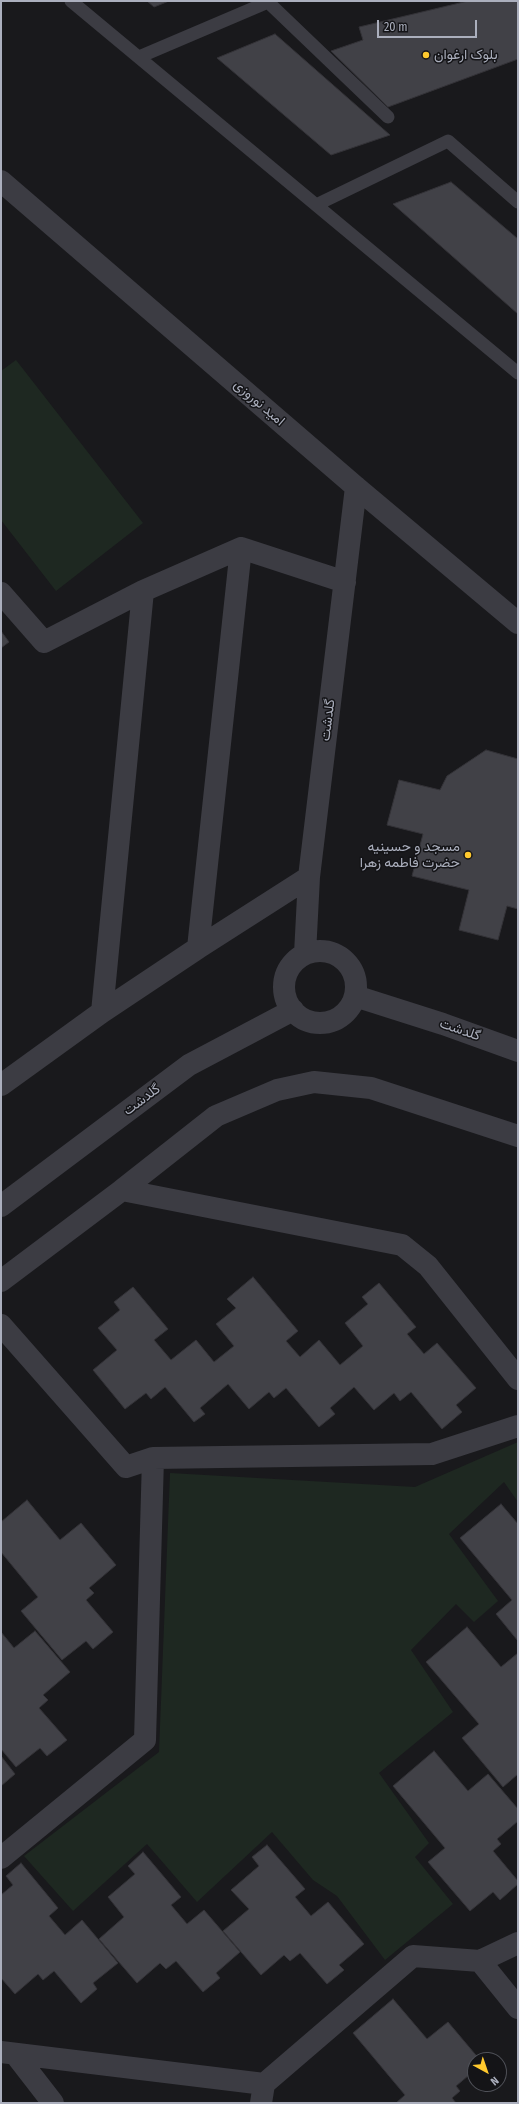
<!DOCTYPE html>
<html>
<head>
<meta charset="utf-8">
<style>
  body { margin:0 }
  #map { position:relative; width:519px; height:2104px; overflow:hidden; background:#19191c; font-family:"Fira Sans Condensed",sans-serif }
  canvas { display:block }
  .frame { position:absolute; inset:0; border:2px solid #abafbd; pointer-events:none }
  .north { position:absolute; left:467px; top:2052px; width:40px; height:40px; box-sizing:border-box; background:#141417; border:1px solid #505259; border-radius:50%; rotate:140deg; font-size:11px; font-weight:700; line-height:16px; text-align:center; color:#abafbd }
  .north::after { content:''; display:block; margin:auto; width:14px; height:18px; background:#ffc92e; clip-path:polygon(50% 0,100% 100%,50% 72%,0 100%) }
  .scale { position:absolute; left:377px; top:20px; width:100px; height:18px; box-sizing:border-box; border:2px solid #abafbd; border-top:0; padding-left:5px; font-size:12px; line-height:14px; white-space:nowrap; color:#abafbd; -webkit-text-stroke:3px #141417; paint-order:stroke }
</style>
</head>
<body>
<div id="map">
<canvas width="519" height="2104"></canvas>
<div class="frame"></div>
<div class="north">N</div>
<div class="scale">20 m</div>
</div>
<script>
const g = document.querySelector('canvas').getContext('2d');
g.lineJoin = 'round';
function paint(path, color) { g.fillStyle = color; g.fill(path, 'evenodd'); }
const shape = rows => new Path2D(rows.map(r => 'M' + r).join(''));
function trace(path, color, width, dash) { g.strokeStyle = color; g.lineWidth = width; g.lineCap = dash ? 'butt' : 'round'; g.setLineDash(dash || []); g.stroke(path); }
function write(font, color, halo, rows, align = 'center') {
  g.font = font + ' "Fira Sans Condensed",Vazirmatn,sans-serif'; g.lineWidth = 3; g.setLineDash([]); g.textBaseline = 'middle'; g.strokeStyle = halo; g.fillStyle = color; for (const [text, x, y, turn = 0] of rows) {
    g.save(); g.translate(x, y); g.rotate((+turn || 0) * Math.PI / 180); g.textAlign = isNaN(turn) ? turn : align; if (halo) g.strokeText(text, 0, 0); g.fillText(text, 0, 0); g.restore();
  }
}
const green = shape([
  [16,360,143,523,56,591,1,520,1,371],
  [518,1442,518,1502,504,1482,449,1534,498,1601,474,1622,456,1604,411,1650,453,1712,379,1773,429,1843,415,1857,453,1904,385,1960,337,1896,313,1880,272,1832,197,1902,147,1844,73,1911,24,1856,159,1752,170,1473,415,1487]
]);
const building = shape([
  [147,1,169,1,154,7,147,1],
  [468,1,518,1,518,59,388,107,331,51,363,40,359,27,468,1],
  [275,34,390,135,331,155,217,58,275,34],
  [451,182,518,239,518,314,393,204,451,182],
  [1,631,9,642,1,648,1,631],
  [486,750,518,759,518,909,507,906,498,940,459,930,469,890,412,876,423,834,387,825,399,780,440,790,447,776,486,750],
  [253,1277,298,1331,286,1341,300,1357,319,1340,340,1365,363,1346,345,1323,368,1304,362,1297,379,1283,416,1327,407,1334,424,1354,437,1343,476,1388,456,1405,462,1412,442,1429,411,1392,400,1401,394,1393,374,1410,354,1387,330,1408,335,1414,319,1427,286,1388,274,1398,269,1392,249,1409,228,1384,200,1408,205,1414,194,1422,165,1387,151,1399,146,1393,125,1409,93,1370,117,1350,98,1328,120,1310,114,1302,133,1287,168,1329,154,1340,171,1360,196,1340,214,1362,234,1346,216,1324,236,1308,227,1299,253,1277],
  [27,1500,60,1540,81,1523,116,1565,89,1588,94,1593,86,1600,113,1632,93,1649,86,1641,62,1660,21,1611,38,1597,1,1552,1,1522,27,1500],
  [501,1504,518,1524,518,1641,496,1614,512,1600,460,1538,501,1504],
  [467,1627,501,1667,518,1653,518,1774,503,1787,462,1738,479,1724,426,1662,467,1627],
  [35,1631,70,1672,43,1695,48,1700,39,1708,67,1740,47,1756,40,1748,16,1767,1,1749,1,1632,14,1648,35,1631],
  [434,1751,468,1791,488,1774,518,1809,518,1821,497,1839,501,1844,493,1851,518,1881,518,1884,500,1900,493,1892,470,1911,428,1862,445,1848,393,1786,434,1751],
  [1,1756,15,1774,1,1786,1,1756],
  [267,1845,305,1889,295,1897,311,1916,328,1902,364,1944,339,1965,344,1970,327,1984,300,1953,290,1961,284,1955,261,1975,223,1931,249,1909,231,1890,259,1866,252,1857,267,1845],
  [143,1852,181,1897,171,1905,187,1924,204,1910,240,1952,216,1973,220,1978,203,1992,176,1961,166,1969,160,1963,137,1983,99,1939,124,1917,108,1897,135,1874,128,1866,143,1852],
  [21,1863,58,1908,49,1916,65,1935,82,1920,118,1963,93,1983,97,1989,81,2003,54,1971,43,1980,38,1974,15,1994,1,1978,1,1895,13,1885,6,1876,21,1863],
  [393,1999,427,2039,448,2022,480,2060,475,2060,475,2070,456,2086,460,2091,452,2098,456,2103,396,2103,405,2095,353,2033,393,1999]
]);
const service = shape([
  [71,1,518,373],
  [139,57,268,2,388,117],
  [316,205,448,141,518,202]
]);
const minor = shape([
  [1,181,356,487,518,623],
  [241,548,345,582],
  [1,593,44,642,143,591],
  [198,948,309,877],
  '284 987a36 36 0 1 1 72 0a36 36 0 1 1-72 0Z',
  [305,954,309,877,356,487],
  [355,996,443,1024,518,1051],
  [1,1085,102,1012,198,948,241,548,143,591,102,1012],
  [122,1190,216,1116,277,1090,314,1082,371,1088,518,1136],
  [1,1206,189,1065,293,1010],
  [1,1281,122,1190,402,1245,428,1266,518,1379],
  [1,1325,126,1467,153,1458,432,1454,518,1426],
  [1,1858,145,1740,153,1458],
  [480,1961,518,2008],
  [1,2052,264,2084],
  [15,2054,53,2103],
  [261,2103,264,2084,413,1956,480,1961,518,1943]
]);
const markers = [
  [426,55,4,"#ffc92e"],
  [468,855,4,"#ffc92e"]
];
const poiNames = [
  ["بلوک ارغوان",434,55],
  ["مسجد و حسینیه",460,847,"right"],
  ["حضرت فاطمه زهرا",460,863,"right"]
];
const streetNames = [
  ["امید نوروزی",259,403,41],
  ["گلدشت",328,720,-83],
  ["گلدشت",460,1030,19],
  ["گلدشت",142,1100,-37]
];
paint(green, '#1e2821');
paint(building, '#414147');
trace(building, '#343338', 1);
trace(service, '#3c3c43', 13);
trace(minor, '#3c3c43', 22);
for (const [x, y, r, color] of markers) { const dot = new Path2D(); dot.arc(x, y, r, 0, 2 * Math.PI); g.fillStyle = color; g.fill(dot); trace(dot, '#141417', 1.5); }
write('14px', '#abafbd', '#141417', poiNames, 'left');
write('14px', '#abafbd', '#141417', streetNames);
</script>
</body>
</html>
